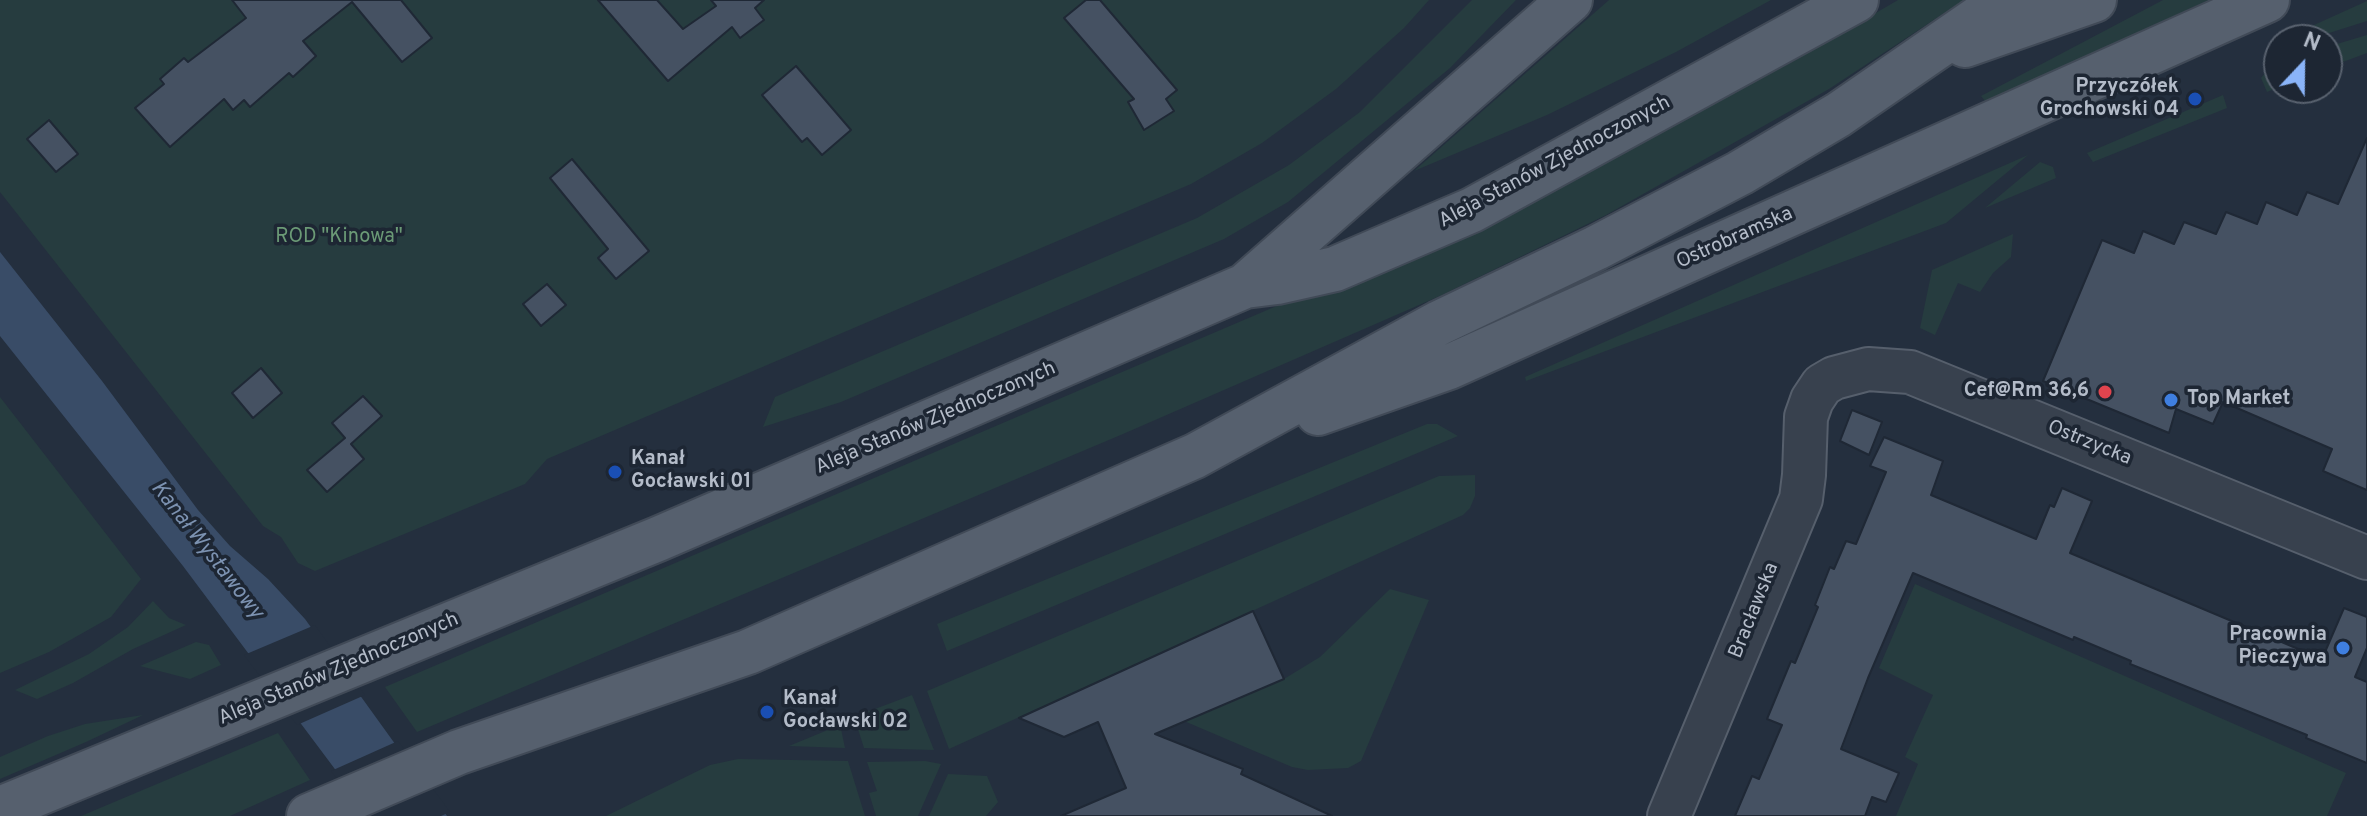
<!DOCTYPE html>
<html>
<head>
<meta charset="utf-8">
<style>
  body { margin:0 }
  #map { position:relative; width:2367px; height:816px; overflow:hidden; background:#242f3e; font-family:Overpass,sans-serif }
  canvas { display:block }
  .north { position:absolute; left:2263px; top:24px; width:80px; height:80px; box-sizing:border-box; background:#1d2633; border:2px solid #59626f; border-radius:50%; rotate:22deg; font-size:22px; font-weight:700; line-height:32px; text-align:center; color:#b4bcc9 }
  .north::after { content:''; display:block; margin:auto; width:28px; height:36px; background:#8ab4f8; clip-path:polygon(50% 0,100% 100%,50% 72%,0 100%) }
</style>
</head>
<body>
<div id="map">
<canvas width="2367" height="816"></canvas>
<div class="north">N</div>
</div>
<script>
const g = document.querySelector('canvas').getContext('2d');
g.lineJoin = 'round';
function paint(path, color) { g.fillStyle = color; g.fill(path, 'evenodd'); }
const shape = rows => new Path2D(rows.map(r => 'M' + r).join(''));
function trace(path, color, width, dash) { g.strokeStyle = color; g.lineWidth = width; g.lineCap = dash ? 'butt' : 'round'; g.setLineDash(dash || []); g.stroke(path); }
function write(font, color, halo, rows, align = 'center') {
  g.font = font + ' Overpass,sans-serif'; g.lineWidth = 7; g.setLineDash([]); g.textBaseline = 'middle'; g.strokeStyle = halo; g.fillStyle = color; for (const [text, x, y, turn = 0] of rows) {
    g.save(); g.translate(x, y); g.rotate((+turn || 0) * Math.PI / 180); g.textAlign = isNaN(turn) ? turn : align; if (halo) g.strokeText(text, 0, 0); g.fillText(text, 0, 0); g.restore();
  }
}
const green = shape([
  [0,0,1429,0,1404,28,1336,89,1262,143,1191,184,547,459,525,484,315,571,298,563,281,537,263,526,0,192],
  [1472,0,1516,0,1450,68,1288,202,1262,217,1224,239,841,402,763,427,775,397,1197,218,1289,165,1360,112],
  [1609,0,1771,0,1676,52,1547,115,1414,171],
  [1898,0,1964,0,1829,89,1606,215,1442,295,1123,434,417,732,385,687,1424,243,1591,165,1792,62],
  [2163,0,2209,0,1986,102,1981,96],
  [2367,1,2367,21,2307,40,2281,40],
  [2367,35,2367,53,2327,68,2327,47],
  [2279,64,2279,87,2267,92,2261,78,2271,66],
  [2223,95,2227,108,2093,162,2087,153],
  [2028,155,1946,223,1526,381,1525,377],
  [2040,162,2053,167,2056,178,1985,208],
  [2013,234,2011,257,1993,273,1980,292,1958,283,1935,335,1920,328,1932,270],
  [0,397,141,579,111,617,49,652,0,673],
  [1427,424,1437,424,1458,436,947,651,937,624],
  [1475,475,1475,496,1470,508,1463,515,949,749,927,691,1439,476],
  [1915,584,2346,773,2327,816,1896,816,1918,764,1905,757,1933,695,1879,668],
  [1390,589,1429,600,1361,761,1348,768,1308,770,1292,767,1184,721,1284,679,1320,657],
  [153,601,169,618,186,625,133,649,73,683,37,699,15,690,89,654,128,627],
  [196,642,209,645,221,665,190,679,140,666],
  [912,695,934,750,864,748,857,726,859,715],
  [143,715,86,742,0,779,0,757,48,736,85,724],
  [835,727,841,729,845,748,789,746],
  [278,733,310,780,230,816,81,816],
  [738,759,848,761,865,816,606,816,710,765],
  [925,761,941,764,918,816,876,816,869,793,877,791,867,762],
  [948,774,987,776,998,802,986,816,929,816]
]);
const water = shape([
  [0,252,102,381,198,510,230,546,268,579,305,619,447,816,370,816,183,566,0,336]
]);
const pier = shape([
  [315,625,365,695,297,725,244,655],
  [398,741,450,812,441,816,365,816,331,771]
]);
const building = shape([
  [232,0,401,0,432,38,402,62,352,2,303,41,316,56,293,77,289,73,250,107,244,100,233,110,224,99,170,147,135,108,164,84,160,79,184,58,188,62,246,18,232,0],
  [598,0,657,0,683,29,716,6,711,0,764,0,755,8,764,20,740,38,732,27,668,81,598,0],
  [1086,0,1100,0,1177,90,1166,99,1174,111,1144,130,1128,102,1134,99,1064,18,1086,0],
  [796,66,851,130,822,155,807,138,802,142,762,95,796,66],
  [49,120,78,154,56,172,27,139,49,120],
  [2367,138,2367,490,2323,471,2332,449,2223,402,2213,424,2176,409,2169,433,2043,381,2102,240,2134,253,2143,231,2174,244,2184,222,2216,234,2226,212,2257,224,2266,202,2297,215,2307,192,2338,204,2367,138],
  [572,159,649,251,616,279,598,258,608,249,550,178,572,159],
  [547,284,566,305,541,326,523,304,547,284],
  [261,368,282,393,253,418,232,393,261,368],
  [363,396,382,416,351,444,364,459,327,492,307,470,345,438,332,423,363,396],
  [1852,410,1882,422,1869,455,1840,441,1852,410],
  [1884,437,1943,461,1931,495,2036,539,2050,505,2054,507,2062,488,2092,501,2070,553,2322,659,2344,608,2367,617,2367,648,2355,677,2367,682,2367,763,2306,738,2307,735,2130,664,2131,661,2074,637,2073,640,1913,573,1868,678,1841,749,1899,773,1886,802,1872,797,1865,816,1735,816,1752,776,1759,779,1782,725,1767,719,1791,661,1795,663,1818,607,1815,605,1830,567,1834,569,1846,541,1856,544,1886,472,1870,466,1884,437],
  [1253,611,1284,679,1155,734,1243,769,1241,774,1332,816,1061,816,1126,788,1098,722,1064,737,1019,718,1253,611]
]);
const minor = shape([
  [1669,816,1801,499,1804,475,1806,417,1812,400,1822,385,1834,378,1868,369,1910,372,2367,558]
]);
const major = shape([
  [1965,45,2094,0],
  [1245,286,1570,0],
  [1318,413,1449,367,2267,0],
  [0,809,658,539,1245,286,1277,282,1335,269,1472,210,1856,0],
  [309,816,459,752,748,652,1195,456,1439,323,1596,248,1740,173,1838,115,2005,0]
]);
const markers = [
  [2195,99,8,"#1a4fb4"],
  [2105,392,8,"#e0444e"],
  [2171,400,8,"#3f7fe0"],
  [615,472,8,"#1a4fb4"],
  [2343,648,8,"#3f7fe0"],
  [767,712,8,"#1a4fb4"]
];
const poiNames = [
  ["Przyczółek",2179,88],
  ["Grochowski 04",2179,111],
  ["Cef@Rm 36,6",2089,392],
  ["Top Market",2187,400,"left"],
  ["Kanał",631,460,"left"],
  ["Gocławski 01",631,483,"left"],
  ["Pracownia",2327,636],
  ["Pieczywa",2327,659],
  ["Kanał",783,700,"left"],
  ["Gocławski 02",783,723,"left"]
];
const streetNames = [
  ["Aleja Stanów Zjednoczonych",1555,163,-28],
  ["Ostrobramska",1735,239,-24],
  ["Aleja Stanów Zjednoczonych",936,419,-23],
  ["Ostrzycka",2089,444,22],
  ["Bracławska",1755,611,-68],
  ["Aleja Stanów Zjednoczonych",339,670,-23]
];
const parkNames = [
  ["ROD \"Kinowa\"",339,238]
];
const waterNames = [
  ["Kanał Wystawowy",206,551,52]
];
paint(green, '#263c3f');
paint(water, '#394c67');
paint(pier, '#242f3e');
paint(building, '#455162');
trace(building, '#1f2835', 2);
trace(minor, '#565f6c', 46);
trace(major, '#414a57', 48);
trace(minor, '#38414e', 42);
trace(major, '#56606e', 44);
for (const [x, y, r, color] of markers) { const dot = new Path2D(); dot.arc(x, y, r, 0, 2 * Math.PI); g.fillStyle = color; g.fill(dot); trace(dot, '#1d2633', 3); }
write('bold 20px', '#b4bcc9', '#1d2633', poiNames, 'right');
write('20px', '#b4bcc9', '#1d2633', streetNames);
write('20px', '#6b9a76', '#1d2633', parkNames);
write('italic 22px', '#7c92b1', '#1d2633', waterNames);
</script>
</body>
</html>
